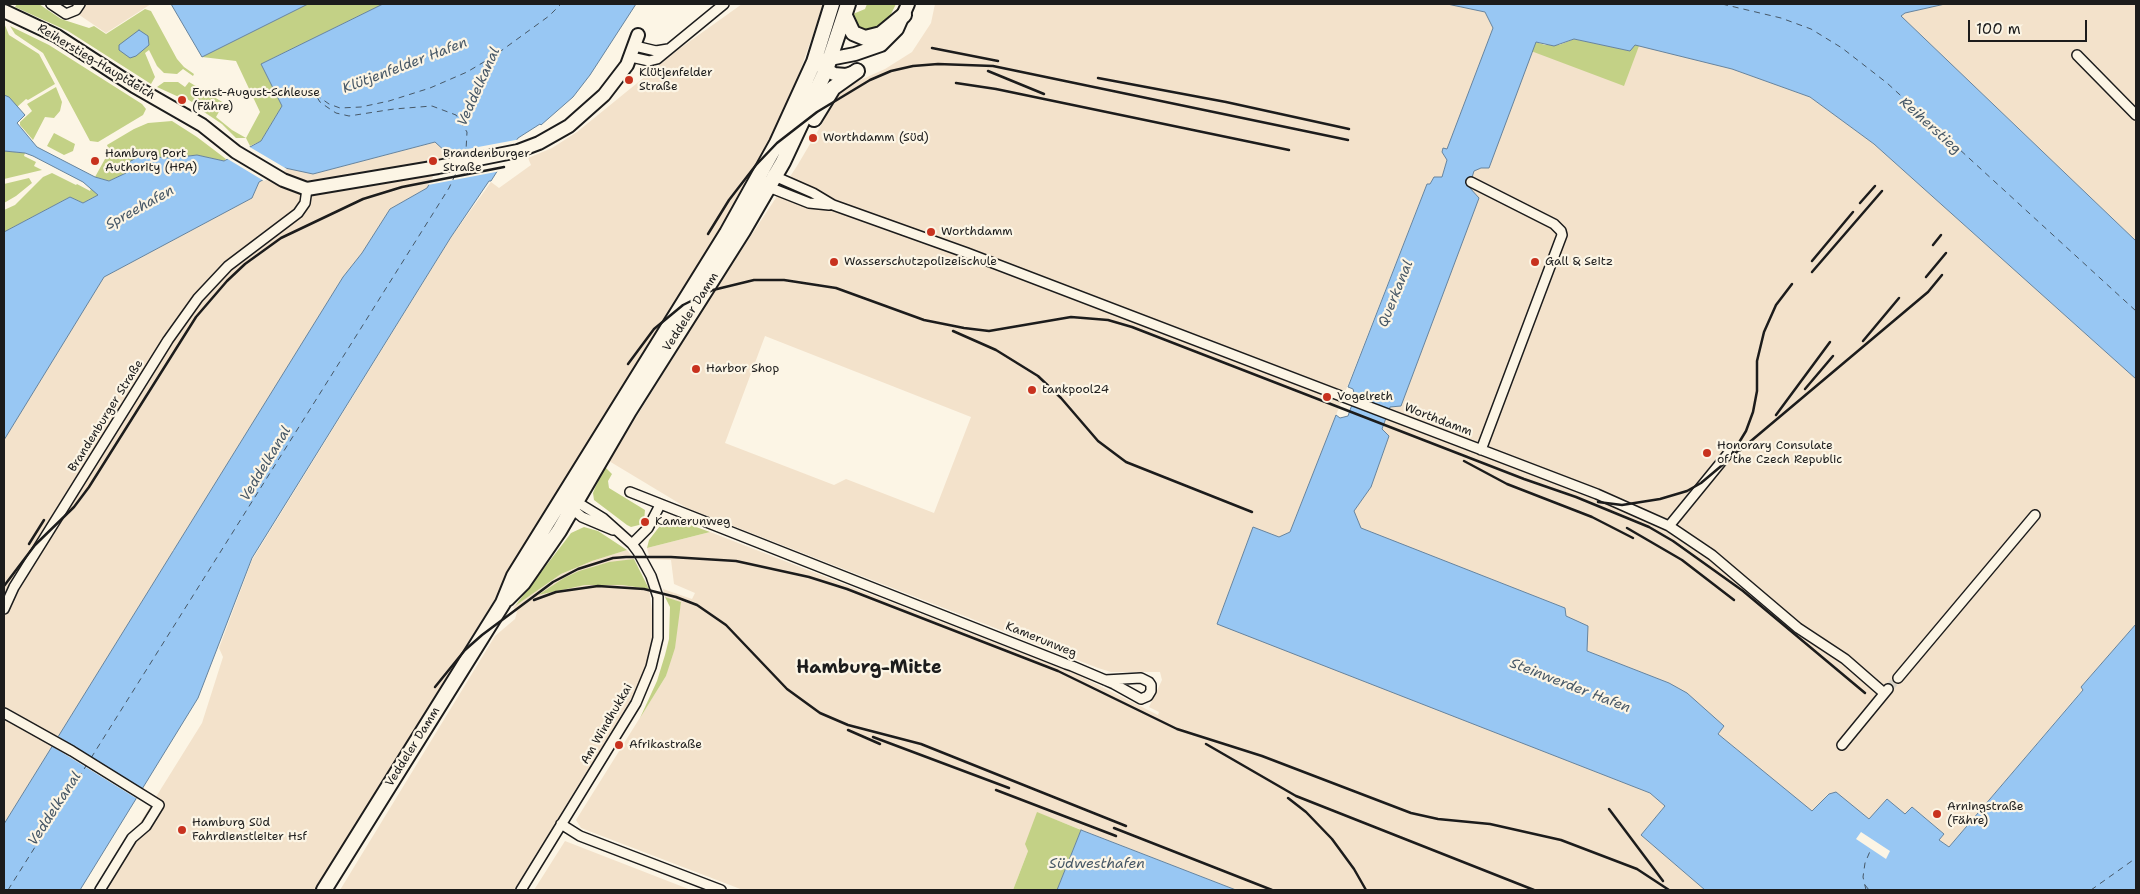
<!DOCTYPE html>
<html>
<head>
<meta charset="utf-8">
<style>
  body { margin:0 }
  #map { position:relative; width:2140px; height:894px; overflow:hidden; background:#fcf5e5; font-family:"Shantell Sans",sans-serif }
  canvas { display:block }
  .frame { position:absolute; inset:0; border:5px solid #1c1c1c; pointer-events:none }
  .scale { position:absolute; left:1968px; top:20px; width:119px; height:22px; box-sizing:border-box; border:2px solid #1c1c1c; border-top:0; padding-left:6px; font-size:15px; line-height:18px; white-space:nowrap; color:#1c1c1c; -webkit-text-stroke:4px #fcf5e5; paint-order:stroke }
</style>
</head>
<body>
<div id="map">
<canvas width="2140" height="894"></canvas>
<div class="frame"></div>
<div class="scale">100 m</div>
</div>
<script>
const g = document.querySelector('canvas').getContext('2d');
g.lineJoin = 'round';
function paint(path, color) { g.fillStyle = color; g.fill(path, 'evenodd'); }
const shape = rows => new Path2D(rows.map(r => 'M' + r).join(''));
function trace(path, color, width, dash) { g.strokeStyle = color; g.lineWidth = width; g.lineCap = dash ? 'butt' : 'round'; g.setLineDash(dash || []); g.stroke(path); }
function write(font, color, halo, rows, align = 'center') {
  g.font = font + ' "Shantell Sans",sans-serif'; g.lineWidth = 4.5; g.setLineDash([]); g.textBaseline = 'middle'; g.strokeStyle = halo; g.fillStyle = color; for (const [text, x, y, turn = 0] of rows) {
    g.save(); g.translate(x, y); g.rotate((+turn || 0) * Math.PI / 180); g.textAlign = isNaN(turn) ? turn : align; if (halo) g.strokeText(text, 0, 0); g.fillText(text, 0, 0); g.restore();
  }
}
const built = shape([
  [72,4,151,4,106,33,69,8],
  [742,4,824,4,796,82,749,188,315,890,98,890,202,723,223,657,219,648,252,560,452,236,491,182,499,188,531,165,528,158,552,148,577,132,679,49],
  [935,4,1447,4,1485,12,1493,28,1447,150,1443,149,1442,152,1447,160,1442,177,1434,177,1430,184,1427,184,1290,532,1279,537,1253,528,1217,623,1650,793,1665,806,1641,835,1705,890,1236,890,1038,813,1028,851,1013,890,743,890,581,828,576,820,666,676,681,603,665,597,663,589,692,599,695,593,674,584,671,560,650,559,647,548,710,532,1076,674,1158,715,1159,712,1149,707,1162,680,1160,672,1111,672,1098,668,687,508,609,461,717,287,797,166,823,122,834,98,856,82,885,69,912,52,931,23],
  [765,336,971,417,934,513,846,479,834,485,725,443],
  [1945,4,2136,4,2136,241,1901,16,1904,13],
  [1635,44,1732,69,1810,97,1874,144,2136,379,2136,624,2081,687,2083,689,1949,847,1939,840,1944,834,1912,807,1906,814,1869,819,1828,794,1812,812,1718,734,1724,726,1669,683,1587,651,1566,615,1565,608,1360,528,1354,511,1371,487,1389,436,1382,429,1390,407,1401,406,1478,198,1469,187,1474,170,1481,168,1533,47],
  [436,142,447,153,427,188,390,209,362,253,343,277,4,824,4,440,104,277,252,198,259,182,285,168,313,174],
  [627,550,634,559,594,566,540,594,585,585,622,585,649,589,652,610,653,636,646,668,633,696,514,890,340,890,495,636,515,619,517,612,513,607,561,574,592,561],
  [565,841,691,890,534,890]
]);
const green = shape([
  [17,4,39,4,61,19,89,28,94,26,106,34,145,9,151,11,177,59,184,67,194,74,193,76,183,69,177,74,164,73,157,66,149,50,145,53,155,77,151,84,68,31,15,7],
  [308,4,383,4,261,64,282,106,261,141,250,146,246,138,236,138,222,124,201,110,202,108,182,96,181,98,157,87,164,82,178,82,185,87,189,82,224,103,216,117,232,130,246,138,260,112,236,61,202,57],
  [867,4,896,4,889,18,867,33,852,22,853,14,865,9],
  [4,23,9,35,39,54,55,84,28,100,26,99,17,107,9,97,4,95],
  [10,26,49,45,142,104,146,109,143,115,98,142,90,141,43,53,15,34],
  [1574,39,1630,51,1635,44,1639,46,1624,86,1531,51,1536,42,1545,45,1559,45],
  [56,87,62,102,60,111,54,118,45,117,33,140,20,125,20,122,32,111,27,104],
  [172,121,197,137,226,159,224,161,197,155,172,158,140,156,126,173,109,181,95,177,105,159,111,155,107,145,134,129,148,123],
  [54,133,75,144,73,151,64,155,47,146],
  [4,151,25,153,24,156,36,162,34,166,42,170,4,179],
  [52,173,76,185,77,184,90,191,91,188,98,195,83,203,70,197,4,232,4,210,15,205,43,177],
  [29,178,32,183,16,196,4,203,4,184],
  [605,467,612,474,608,481,609,488,645,510,644,521,639,525,631,527,627,525,594,500,593,493,595,488],
  [674,519,710,532,647,548,649,540,663,522],
  [584,527,598,531,627,550,592,561,561,574,515,606,565,541,571,533],
  [634,559,649,589,622,585,585,585,538,595,564,578,579,571,609,562],
  [665,597,681,602,675,648,666,676,640,718,657,681,665,655,669,639,670,607],
  [1037,812,1081,830,1057,890,1013,890,1028,851,1025,844]
]);
const water = shape([
  [171,4,308,4,202,57,171,4],
  [383,4,636,4,590,75,573,97,541,125,540,124,518,138,491,181,489,181,451,237,252,558,198,698,80,890,4,890,4,824,343,277,362,253,390,209,427,188,447,153,435,142,313,174,285,168,259,182,252,198,104,277,4,440,4,232,70,197,83,203,98,195,83,182,33,156,25,153,4,151,4,95,9,97,25,115,17,123,37,147,95,177,109,181,126,173,129,162,140,156,172,158,197,155,224,161,261,141,282,106,261,64,383,4],
  [1447,4,1945,4,1905,13,1901,16,2136,241,2136,379,1874,144,1810,97,1732,69,1635,45,1630,51,1574,39,1554,46,1536,42,1489,168,1481,168,1474,171,1469,187,1479,198,1401,406,1390,407,1382,429,1389,436,1371,487,1354,511,1361,528,1565,608,1566,616,1588,626,1587,651,1669,683,1687,693,1724,726,1718,734,1812,811,1829,794,1836,792,1869,819,1887,799,1905,814,1912,807,1944,834,1939,840,1949,847,2083,690,2081,687,2136,624,2136,890,1705,890,1641,835,1665,806,1650,793,1217,624,1253,527,1279,537,1290,532,1336,415,1340,418,1348,416,1355,396,1353,389,1348,387,1427,184,1430,184,1434,177,1442,177,1447,160,1442,152,1443,148,1447,149,1493,28,1485,12,1447,4],
  [139,30,148,36,149,45,136,56,130,58,119,50,119,45,139,30],
  [1081,830,1236,890,1057,890,1081,830]
]);
const pier = shape([
  [521,139,501,171,428,185,446,153],
  [248,146,287,169,264,181,226,158],
  [56,735,78,749,76,752,122,781,124,777,145,790,139,800,50,745],
  [1861,832,1890,851,1886,859,1856,839]
]);
const ferry = shape([
  [1722,4,1781,18,1811,29,1842,48,1887,83,2136,311],
  [463,157,466,150,467,132,456,115,432,106,394,109,349,116,336,113,327,107,320,102,315,94,329,104,340,108,361,107,389,101,430,88,467,72,494,56,549,16,561,4],
  [91,758,449,188,458,169],
  [1865,885,1869,890],
  [8,890,86,766],
  [1866,890,1863,877,1865,863,1871,849],
  [2091,890,2136,858]
]);
const streetTunnel = shape([
  [1888,689,1898,678]
]);
const street = shape([
  [51,4,66,14,76,10,80,4],
  [635,46,656,51,668,49],
  [2077,55,2136,115],
  [631,57,649,61,657,59,724,4],
  [772,175,813,193,833,205,967,253,1597,494,1669,526,1712,555,1798,628,1845,659,1884,693],
  [1471,182,1554,224,1561,231,1562,235,1481,450],
  [766,186,809,203,829,205],
  [630,492,1066,664,1072,666,1105,680,1114,684,1141,699,1148,696,1151,691,1151,685,1149,682,1141,678,1105,680],
  [570,507,582,517,613,530],
  [1669,526,1731,450],
  [632,544,648,528,660,505],
  [4,609,14,587,168,340,198,298,228,266,298,213,305,203,307,189],
  [1898,678,2035,515],
  [4,713,72,751,159,805,146,826,132,838,100,890],
  [1842,745,1888,689],
  [561,824,580,836,721,890],
  [521,890,636,703,651,667,658,638,658,597,651,576,638,552,632,544,603,518,572,499]
]);
const secondary = shape([
  [4,11,57,36,134,86,202,125,236,152,283,180,307,189,438,167,518,151,539,143,569,126,604,95,627,65,638,35],
  [814,62,855,54,881,45,897,29,908,4],
  [819,65,834,74,846,75,855,72]
]);
const primary = shape([
  [845,16,853,33,865,38,881,34,904,15],
  [814,119,833,88,857,71],
  [507,599,523,583,559,531,629,411,743,231,783,162,826,70,848,4],
  [324,890,503,603,514,576,727,233,777,143,814,62,832,4]
]);
const rail = shape([
  [932,48,998,61],
  [988,71,1044,94],
  [1098,78,1226,102,1349,129],
  [956,83,996,89,1289,150],
  [1860,203,1875,186],
  [708,234,729,200,756,165,777,143,817,112,870,80,891,71,913,66,938,64,993,66,1348,140],
  [1933,245,1941,235],
  [1812,261,1853,212],
  [1812,272,1882,191],
  [1926,277,1946,253],
  [953,331,996,350,1038,376,1061,398,1098,441,1126,462,1252,512],
  [1863,341,1899,298],
  [628,364,654,329,683,305,713,290,754,280,784,280,836,288,924,320,964,328,989,331,1071,317,1108,320,1132,327,1524,479,1576,497,1649,527,1673,541,1743,591,1865,693],
  [1805,389,1833,356],
  [1776,415,1830,342],
  [1732,454,1746,431,1753,412,1757,391,1757,361,1764,332,1776,305,1792,284],
  [1464,461,1507,484,1592,517,1633,538],
  [1598,502,1622,505,1660,499,1687,491,1701,483,1928,292,1942,275],
  [1627,528,1682,560,1734,600],
  [29,544,44,520],
  [4,586,35,545,74,507,89,487,196,317,227,281,245,264,281,238,363,199,402,187,504,167],
  [534,600,556,592,598,586,644,589,676,597,697,605,726,625,787,689,820,713,848,725,921,744,1126,826],
  [435,687,465,650,482,635,553,582,578,569,613,558,626,557,671,557,736,561,809,577,847,589,1058,671,1177,729,1262,756,1411,813,1438,819,1490,824,1561,840,1637,869,1669,890],
  [848,730,880,744],
  [873,737,1009,788],
  [1206,744,1296,796,1534,890],
  [996,790,1116,836],
  [1288,798,1306,812,1332,839,1354,869,1366,890],
  [1609,809,1663,881],
  [1114,828,1272,890]
]);
const markers = [
  [629,80,5,"#c8321e"],
  [182,100,5,"#c8321e"],
  [813,138,5,"#c8321e"],
  [95,161,5,"#c8321e"],
  [433,161,5,"#c8321e"],
  [931,232,5,"#c8321e"],
  [834,262,5,"#c8321e"],
  [1535,262,5,"#c8321e"],
  [696,369,5,"#c8321e"],
  [1032,390,5,"#c8321e"],
  [1327,397,5,"#c8321e"],
  [1707,453,5,"#c8321e"],
  [645,522,5,"#c8321e"],
  [619,745,5,"#c8321e"],
  [1937,814,5,"#c8321e"],
  [182,830,5,"#c8321e"]
];
const streetNames = [
  ["Reiherstieg-Hauptdeich",96,62,31],
  ["Veddeler Damm",691,312,-57],
  ["Brandenburger Straße",106,416,-58],
  ["Worthdamm",1438,420,21],
  ["Kamerunweg",1041,640,22],
  ["Am Windhukkai",607,724,-60],
  ["Veddeler Damm",413,747,-58]
];
const poiNames = [
  ["Klütjenfelder",639,73],
  ["Straße",639,87],
  ["Ernst-August-Schleuse",192,93],
  ["(Fähre)",192,107],
  ["Worthdamm (Süd)",823,138],
  ["Hamburg Port",105,154],
  ["Authority (HPA)",105,168],
  ["Brandenburger",443,154],
  ["Straße",443,168],
  ["Worthdamm",941,232],
  ["Wasserschutzpolizeischule",844,262],
  ["Gall & Seitz",1545,262],
  ["Harbor Shop",706,369],
  ["tankpool24",1042,390],
  ["Vogelreth",1337,397],
  ["Honorary Consulate",1717,446],
  ["of the Czech Republic",1717,460],
  ["Kamerunweg",655,522],
  ["Afrikastraße",629,745],
  ["Arningstraße",1947,807],
  ["(Fähre)",1947,821],
  ["Hamburg Süd",192,823],
  ["Fahrdienstleiter Hsf",192,837]
];
const waterNames = [
  ["Klütjenfelder Hafen",405,66,-21],
  ["Veddelkanal",479,87,-66],
  ["Reiherstieg",1930,126,42],
  ["Spreehafen",140,208,-29],
  ["Querkanal",1396,294,-68],
  ["Veddelkanal",266,464,-59],
  ["Steinwerder Hafen",1570,686,21],
  ["Veddelkanal",55,809,-57],
  ["Südwesthafen",1097,864]
];
const districtNames = [
  ["Hamburg-Mitte",869,668]
];
paint(built, '#f3e2cb');
paint(green, '#c3d186');
paint(water, '#98c7f3');
trace(water, '#66839d', 1);
paint(pier, '#fcf5e5');
trace(ferry, '#475867', 1, [6, 5]);
trace(streetTunnel, '#dad4c7', 9, [9, 4.5]);
trace(street, '#1c1c1c', 12);
trace(secondary, '#1c1c1c', 16);
trace(primary, '#1c1c1c', 18);
trace(street, '#fcf5e5', 9);
trace(secondary, '#fcf5e5', 12);
trace(primary, '#fcf5e5', 14);
trace(rail, '#1c1c1c', 2.5);
for (const [x, y, r, color] of markers) { const dot = new Path2D(); dot.arc(x, y, r, 0, 2 * Math.PI); g.fillStyle = color; g.fill(dot); trace(dot, '#fcf5e5', 2); }
write('12px', '#1c1c1c', '#fcf5e5', streetNames);
write('12px', '#1c1c1c', '#fcf5e5', poiNames, 'left');
write('italic 14px', '#475867', '#fcf5e5', waterNames);
write('bold 18px', '#1c1c1c', '#fcf5e5', districtNames);
</script>
</body>
</html>
